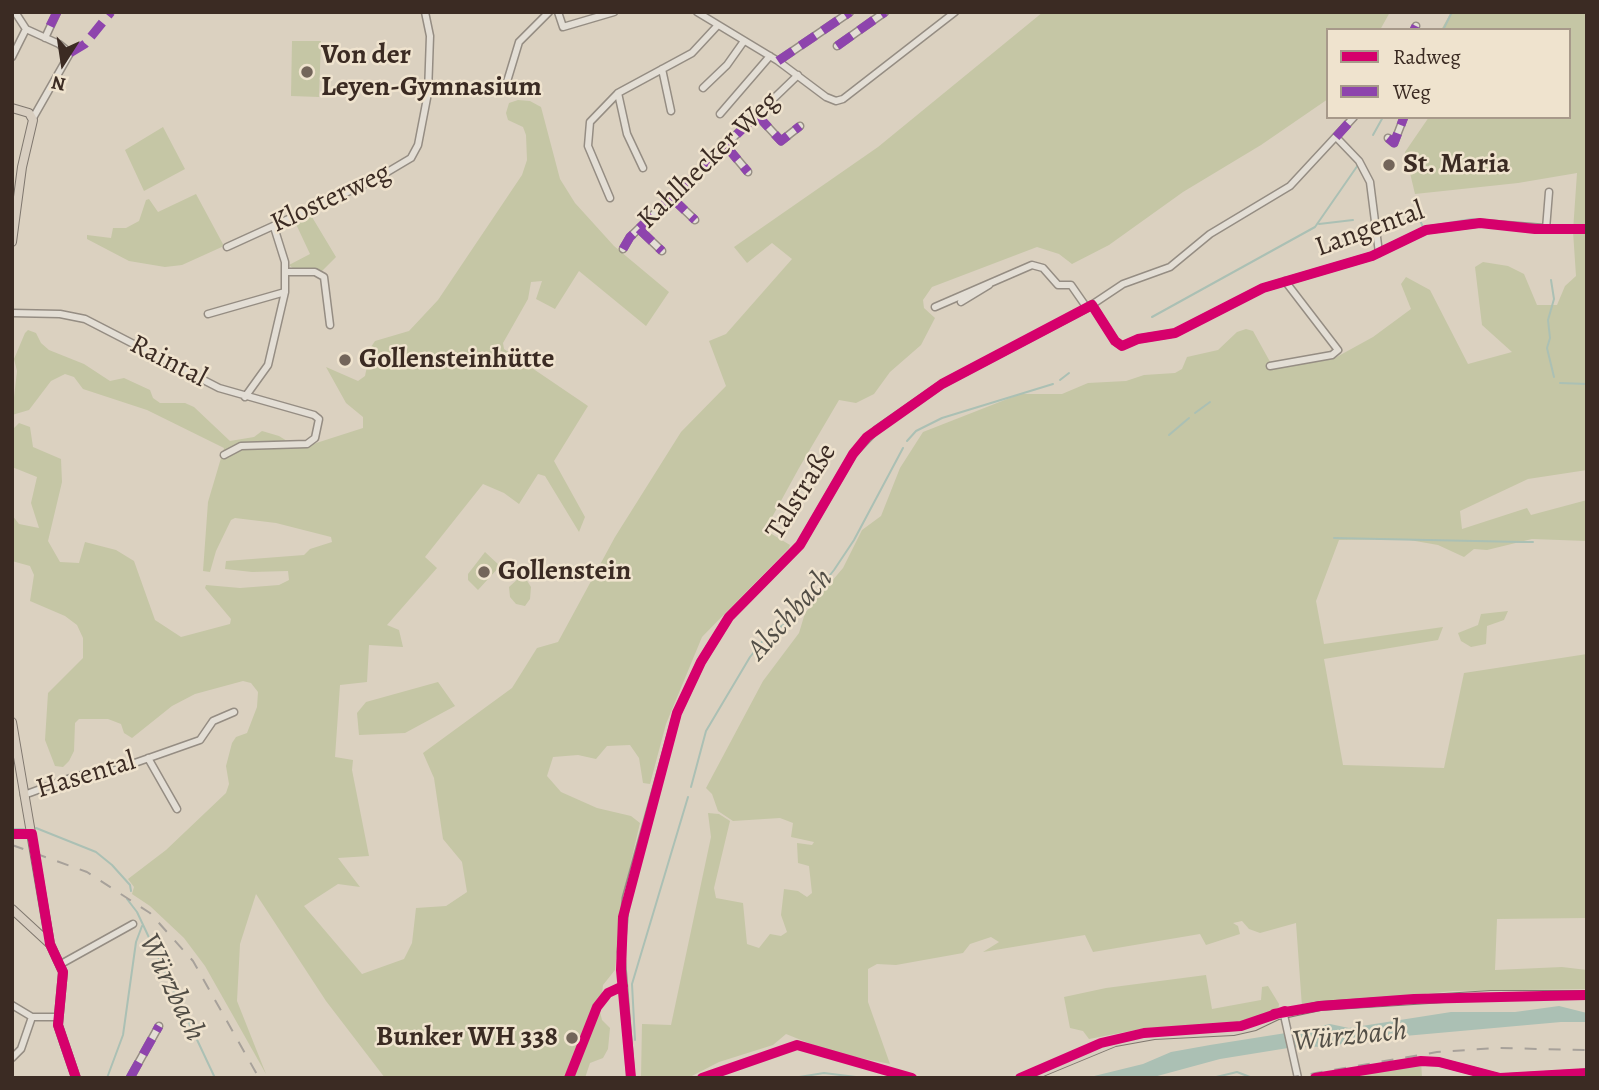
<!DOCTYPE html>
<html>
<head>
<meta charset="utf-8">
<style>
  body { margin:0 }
  #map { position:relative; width:1599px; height:1090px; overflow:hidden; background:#dbd1c0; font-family:Alegreya,serif }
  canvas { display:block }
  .frame { position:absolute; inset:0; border:14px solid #3b2b23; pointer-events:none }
  .legend { position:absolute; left:1326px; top:28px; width:245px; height:91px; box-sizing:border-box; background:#efe3ce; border:2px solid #a7998a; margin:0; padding:9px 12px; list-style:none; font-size:21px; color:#3b2b23 }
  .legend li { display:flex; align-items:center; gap:14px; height:35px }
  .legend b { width:35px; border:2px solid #a7998a }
  .north { position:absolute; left:28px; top:28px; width:70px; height:70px; -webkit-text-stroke:5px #efe3ce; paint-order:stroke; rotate:192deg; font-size:19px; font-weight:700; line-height:28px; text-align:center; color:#3b2b23 }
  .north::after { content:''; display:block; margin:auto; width:24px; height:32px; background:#3b2b23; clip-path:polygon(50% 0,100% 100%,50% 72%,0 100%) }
</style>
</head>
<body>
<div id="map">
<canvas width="1599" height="1090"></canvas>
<div class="frame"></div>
<ul class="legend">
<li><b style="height:9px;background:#d6006c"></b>Radweg</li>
<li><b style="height:9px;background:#8e44ad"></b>Weg</li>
</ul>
<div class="north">N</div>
</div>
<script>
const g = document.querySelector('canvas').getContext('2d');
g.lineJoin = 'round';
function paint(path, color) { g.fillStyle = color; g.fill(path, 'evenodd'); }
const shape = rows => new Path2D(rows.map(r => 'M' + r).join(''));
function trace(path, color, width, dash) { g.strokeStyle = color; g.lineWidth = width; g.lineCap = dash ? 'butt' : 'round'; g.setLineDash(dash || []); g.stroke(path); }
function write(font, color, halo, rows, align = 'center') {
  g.font = font + ' Alegreya,serif'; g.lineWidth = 5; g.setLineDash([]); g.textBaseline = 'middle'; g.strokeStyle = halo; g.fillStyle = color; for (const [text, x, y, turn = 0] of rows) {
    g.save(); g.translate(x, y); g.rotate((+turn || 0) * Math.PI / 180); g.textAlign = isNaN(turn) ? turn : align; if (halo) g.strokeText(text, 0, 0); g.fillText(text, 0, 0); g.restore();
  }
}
const green = shape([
  [1043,12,1390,12,1380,30,1328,30,1328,99,1261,145,1183,192,1109,245,1072,264,1059,254,1037,247,932,287,923,300,924,308,935,318,921,345,890,372,874,394,856,403,839,400,799,468,765,530,790,545,789,548,702,637,666,724,650,784,643,783,639,758,630,745,607,746,596,759,578,755,553,757,547,776,561,792,597,808,631,816,640,823,621,905,615,970,603,985,600,1012,602,1020,610,1028,608,1049,603,1058,590,1063,585,1078,385,1078,326,1001,256,894,240,944,237,1001,266,1074,205,966,184,938,150,906,132,894,134,887,128,879,166,850,226,793,229,784,226,766,232,743,236,737,247,733,257,707,258,692,251,683,243,681,195,694,172,706,132,738,124,733,121,724,108,719,79,719,75,723,74,751,69,761,63,767,55,766,45,740,48,693,83,658,83,638,77,625,65,616,30,601,34,575,30,566,12,561,12,515,19,524,39,528,31,503,37,477,12,467,12,430,19,423,30,427,33,447,61,459,62,482,48,541,60,562,79,563,85,542,116,550,134,561,155,620,181,637,230,624,231,619,205,588,206,585,240,588,279,585,289,580,288,571,252,572,225,569,226,561,304,555,310,549,332,542,331,537,276,523,235,518,231,520,216,551,210,572,203,571,208,502,224,448,147,410,83,389,74,377,65,374,51,381,29,410,12,415,17,371,14,359,25,333,28,330,36,333,41,343,49,350,84,364,110,381,124,378,150,390,153,398,160,403,185,403,194,407,230,441,254,437,262,431,279,436,295,446,310,445,363,428,363,417,346,403,326,367,358,381,365,376,371,347,375,341,409,331,438,300,522,175,527,160,526,135,523,127,508,120,506,113,509,103,518,100,530,101,541,107,560,179,575,203,614,246,669,292,646,326,579,271,555,309,536,299,542,281,531,282,528,299,503,343,504,349,588,406,554,461,585,517,579,532,545,476,538,474,519,504,504,493,483,484,425,557,437,568,387,625,399,630,403,647,369,645,367,682,340,685,335,757,353,760,352,770,369,856,338,858,360,887,338,884,304,906,362,974,404,959,412,943,416,908,446,906,467,892,462,862,443,839,434,778,423,753,512,688,537,648,558,642,615,537,681,432,726,386,709,341,726,334,792,259,772,243,747,263,734,247,878,147],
  [1451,12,1587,12,1587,470,1528,479,1460,511,1462,529,1527,508,1531,515,1587,500,1587,541,1532,539,1487,550,1474,549,1464,557,1438,545,1404,539,1339,540,1316,601,1324,644,1443,627,1438,640,1324,659,1343,765,1444,768,1464,673,1587,654,1587,918,1497,919,1495,970,1562,967,1587,970,1587,989,1453,991,1302,1007,1296,923,1260,933,1249,929,1242,921,1233,923,1238,926,1240,934,1206,945,1200,934,1093,952,1085,935,983,952,999,942,991,937,970,944,963,953,896,965,877,964,868,969,868,1002,890,1064,831,1052,786,1034,773,1045,719,1062,688,1078,641,1078,642,1024,671,1025,711,837,708,813,719,814,730,821,714,888,716,898,743,903,747,944,759,948,770,934,781,936,787,932,781,915,784,889,798,891,807,897,812,893,809,866,798,863,797,843,812,845,814,842,791,837,793,823,780,818,733,821,718,811,712,794,706,788,763,681,799,633,805,613,843,568,862,530,881,516,900,468,923,432,1020,394,1062,394,1088,383,1126,381,1144,375,1175,373,1182,369,1187,357,1218,350,1237,332,1246,329,1253,331,1274,369,1333,359,1373,337,1411,309,1401,284,1406,277,1430,290,1468,364,1512,352,1482,325,1475,267,1483,262,1508,266,1524,274,1537,305,1557,305,1565,286,1576,276,1573,231,1577,173,1518,183,1415,194,1405,152,1429,117,1569,117,1569,30,1441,30],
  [292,41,321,41,319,97,291,96],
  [163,127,185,169,144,191,125,150],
  [196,194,224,246,182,265,165,267,129,261,87,239,87,235,111,238,113,228,126,228,139,221,146,200,149,199,158,212],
  [307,216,312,217,336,257,322,271,295,270,289,265,310,254,295,222],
  [485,552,500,566,478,590,468,580,468,574],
  [520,577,526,579,531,587,530,599,525,606,516,604,510,597,509,587],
  [1508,611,1504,620,1487,626,1486,644,1471,647,1461,641,1458,633,1478,625,1481,614],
  [438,682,455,706,405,733,359,735,357,713,366,702],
  [1206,975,1212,1009,1261,1000,1262,987,1268,986,1279,1004,1278,1012,1248,1023,1146,1028,1089,1039,1083,1031,1070,1028,1064,997,1106,988],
  [1421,1060,1422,1078,1331,1078]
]);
const water = shape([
  [1559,1006,1587,1013,1587,1022,1561,1022,1360,1040,1333,1046,1288,1048,1220,1059,1150,1078,1086,1078,1143,1064,1171,1052,1210,1045,1286,1033,1289,1043,1294,1042,1294,1032,1330,1024,1349,1028,1451,1012,1515,1012]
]);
const stream = shape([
  [1443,30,1452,12],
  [1373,135,1383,117],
  [1417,214,1423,227,1472,219,1500,222],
  [1392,216,1410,214],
  [1319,224,1353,220],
  [1556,226,1587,226],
  [1551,280,1554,299,1548,320,1550,338,1547,348,1554,377],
  [1152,317,1315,227,1358,165],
  [1060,380,1069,373],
  [1560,383,1587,384],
  [1195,413,1210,402],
  [1169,435,1189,418],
  [907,441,916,431,942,418,1053,384],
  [1334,538,1522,542],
  [1523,542,1533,542],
  [691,787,706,731,750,657,765,638,800,613,834,570,854,540,903,448],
  [36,828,96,852,112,865,130,885,131,891],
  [12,829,24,829],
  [127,899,137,912,215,1078],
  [635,1040,632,984,688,797],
  [624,1041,627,1078],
  [107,1078,123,1035,136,942,142,926],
  [793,1078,824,1073,864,1078],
  [1212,1078,1237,1072,1250,1077]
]);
const minor = shape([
  [15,12,26,29,59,44,70,53,33,118],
  [558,12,563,27,614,12],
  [697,12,778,61,826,97,836,101,843,99,955,12],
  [1414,30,1416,26],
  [45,38,57,12],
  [837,46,885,12],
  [12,57,26,29],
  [778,61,850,12],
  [662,69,671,111],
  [506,85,519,42,549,12],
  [703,88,727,65,744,41],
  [618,93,627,134,643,168],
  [720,114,770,56],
  [757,115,781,141,800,126],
  [1336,137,1359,161,1370,182,1379,253],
  [1388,138,1394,143,1404,117],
  [726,146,748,172],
  [610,198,588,146,590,122,618,93,692,53,718,25],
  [672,198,695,220],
  [639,229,662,251],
  [1546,229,1549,192],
  [227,247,374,180,411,158,418,145,428,93,430,36,425,12],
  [623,249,630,237,798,75],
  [287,272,315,272,324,277,330,325],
  [961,302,989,285],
  [1092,305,1115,341,1122,346,1138,339,1175,333,1263,288,1372,256,1426,230,1480,223,1556,229],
  [935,307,1032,265,1043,268,1058,285,1071,285,1087,308],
  [12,313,60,314,85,319,219,388,314,415,319,419,315,438,307,444,241,446,224,455],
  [208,314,285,292],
  [1270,366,1332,355,1338,350,1285,281],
  [245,397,268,365,285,292,285,262,274,227],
  [148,758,177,809],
  [24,795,76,776,112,771,200,740,213,721,234,712],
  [12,834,32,834],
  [61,964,133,924],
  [12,1005,32,1017,57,1017],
  [1284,1015,1298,1078],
  [12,1058,21,1049,32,1017],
  [1439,1062,1500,1078,1587,1073],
  [130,1078,159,1026],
  [631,1078,621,952,626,898,677,713,701,662,729,617,800,545,853,454,876,430,942,384,1087,308,1123,284,1170,267,1210,234,1290,186,1354,117]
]);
const major = shape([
  [12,108,29,113,33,120,22,167,12,242],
  [12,722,50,944,63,972,58,1025,76,1078],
  [12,909,50,944],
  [1028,1078,1115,1042,1154,1035,1233,1031,1255,1026,1278,1015,1320,1006,1491,995,1587,995]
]);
const rail = shape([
  [12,845,87,872,150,913,193,961,259,1078],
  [1287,1078,1437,1052,1497,1048,1587,1050]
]);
const quiet = shape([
  [50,26,57,12],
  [1414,30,1416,26],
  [837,46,885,12],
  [70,53,85,44,111,12],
  [778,61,850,12],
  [1336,137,1354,117],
  [1388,138,1394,143,1404,117],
  [726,146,748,172],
  [672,198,695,220],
  [639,229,662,251],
  [623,249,630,237,757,115,781,141,800,126],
  [130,1078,159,1026]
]);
const cycleway = shape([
  [12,834,32,834,50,944,63,972,58,1025,76,1078],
  [1274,1014,1320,1006,1414,999,1587,995],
  [569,1078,597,1007,608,993,623,986],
  [631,1078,621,970,623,917,677,713,701,662,729,617,800,545,853,454,867,437,942,384,1092,305,1115,341,1122,346,1138,339,1175,333,1263,288,1372,256,1426,230,1480,223,1535,229,1587,229],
  [702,1078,797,1045,912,1078],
  [1020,1078,1101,1043,1144,1033,1241,1026,1285,1011],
  [1315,1078,1421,1061,1439,1062,1500,1078,1587,1073]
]);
const markers = [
  [307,72,7,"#73655a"],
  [1389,165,7,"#73655a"],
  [345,360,7,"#73655a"],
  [484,572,7,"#73655a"],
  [572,1038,7,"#73655a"]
];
const poiNames = [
  ["Von der",321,56],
  ["Leyen-Gymnasium",321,88],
  ["St. Maria",1403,165],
  ["Gollensteinhütte",359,360],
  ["Gollenstein",498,572],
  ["Bunker WH 338",558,1038,"right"]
];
const streetNames = [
  ["Kahlhecker Weg",709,161,-44],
  ["Klosterweg",331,199,-25],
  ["Langental",1370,230,-20],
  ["Raintal",168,362,27],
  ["Talstraße",802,492,-58],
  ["Hasental",86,776,-17]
];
const waterNames = [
  ["Alschbach",791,615,-48],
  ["Würzbach",171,988,64],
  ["Würzbach",1350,1037,-6]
];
paint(green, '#c5c6a5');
paint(water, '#abc0b4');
trace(stream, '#abc0b4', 2);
trace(minor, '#958d83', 9);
trace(major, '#7f776e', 10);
trace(minor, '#e3ded5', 6);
trace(major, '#d8cec0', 8);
trace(rail, '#a7a19a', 2, [12, 12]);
trace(quiet, '#8e44ad', 9, [18, 9]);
trace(cycleway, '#d6006c', 10);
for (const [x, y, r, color] of markers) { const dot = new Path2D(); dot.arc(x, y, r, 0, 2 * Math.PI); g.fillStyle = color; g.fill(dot); trace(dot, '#efe3ce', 2.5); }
write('bold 28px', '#3b2b23', '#efe3ce', poiNames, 'left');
write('28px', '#3b2b23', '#efe3ce', streetNames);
write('italic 30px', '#524e46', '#efe3ce', waterNames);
</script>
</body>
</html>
